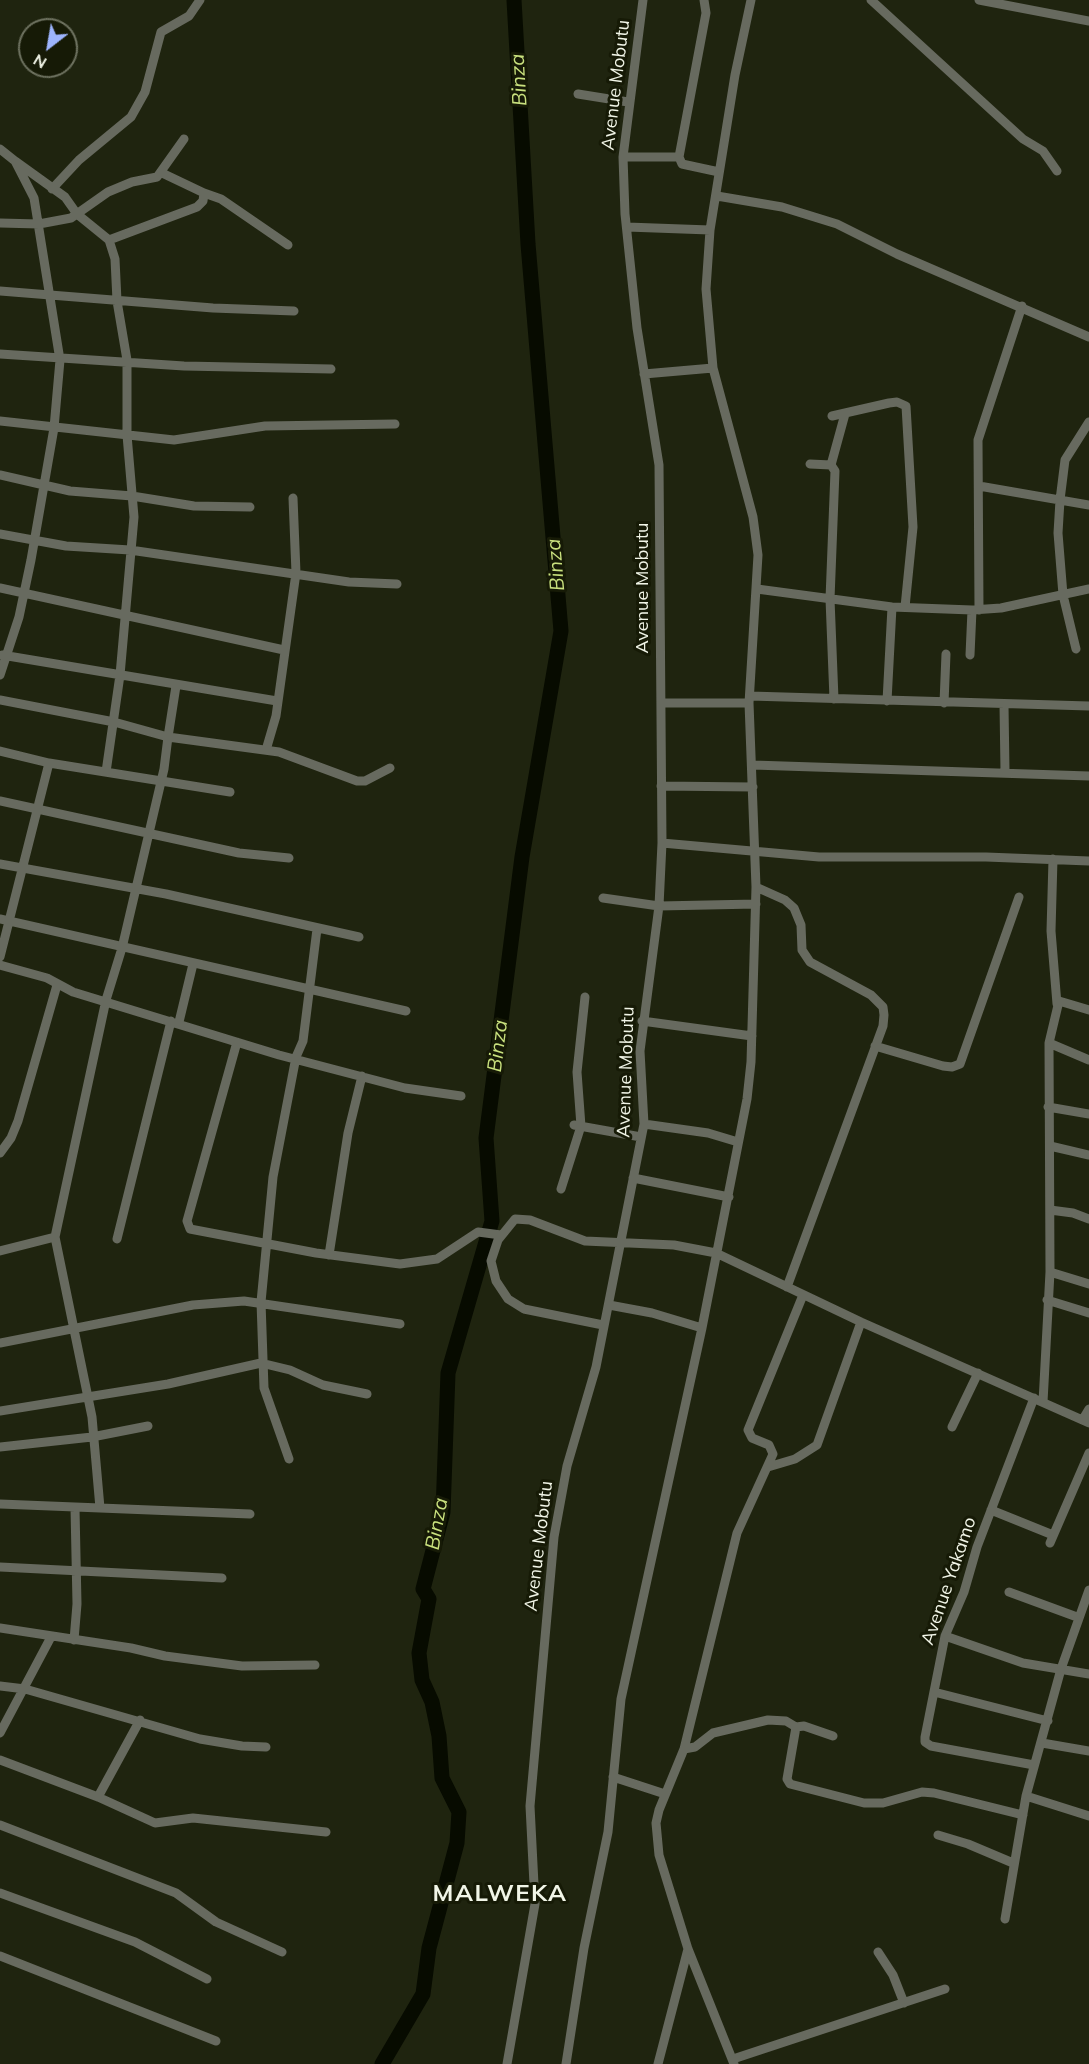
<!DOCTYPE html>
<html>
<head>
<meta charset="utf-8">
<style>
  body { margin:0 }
  #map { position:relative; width:1089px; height:2064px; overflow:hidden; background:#1f240f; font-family:Mulish,sans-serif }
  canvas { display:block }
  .north { position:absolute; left:18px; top:18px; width:60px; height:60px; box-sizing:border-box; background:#161a06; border:2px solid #6e7260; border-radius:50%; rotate:211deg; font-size:16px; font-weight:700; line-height:24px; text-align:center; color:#f1f5e7 }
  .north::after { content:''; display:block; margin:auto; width:21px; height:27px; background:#9db4fd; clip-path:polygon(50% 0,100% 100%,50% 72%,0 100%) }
</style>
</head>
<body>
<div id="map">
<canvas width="1089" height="2064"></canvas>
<div class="north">N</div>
</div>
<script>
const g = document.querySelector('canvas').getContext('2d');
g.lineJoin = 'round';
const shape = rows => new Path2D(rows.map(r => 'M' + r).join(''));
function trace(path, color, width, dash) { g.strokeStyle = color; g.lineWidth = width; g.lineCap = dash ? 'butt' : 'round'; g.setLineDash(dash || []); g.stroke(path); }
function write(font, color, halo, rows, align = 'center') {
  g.font = font + ' Mulish,sans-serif'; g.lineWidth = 6; g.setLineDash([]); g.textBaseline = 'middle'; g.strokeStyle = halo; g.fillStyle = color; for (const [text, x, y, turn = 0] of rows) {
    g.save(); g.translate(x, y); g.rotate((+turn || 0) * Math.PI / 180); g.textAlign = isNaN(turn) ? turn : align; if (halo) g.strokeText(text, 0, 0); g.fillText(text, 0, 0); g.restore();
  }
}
const river = shape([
  [382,2064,423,1994,429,1948,457,1843,459,1812,442,1778,439,1736,432,1702,422,1680,419,1653,429,1599,423,1589,443,1512,448,1373,492,1221,486,1138,522,857,561,631,528,244,514,0]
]);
const minor = shape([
  [704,0,706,13,679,157,682,164,719,172],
  [871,0,1023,139,1043,151,1057,171],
  [979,0,1089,21],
  [578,94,628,102],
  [0,149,15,161,34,198,60,360,54,428,31,560,19,617,0,675],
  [623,157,679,157],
  [15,161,65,197,77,214,109,240,115,259,117,301,127,360,127,435,134,517,120,675,106,772],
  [162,173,204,193],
  [52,189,79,160,131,117,145,92,161,32,189,16,200,0],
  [717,196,782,207,837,224,897,254,1089,337],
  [0,223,39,224,71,218,108,192,132,182,157,177,184,139],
  [627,227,710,230],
  [109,240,197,207,203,201,204,193,221,199,288,245],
  [0,291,213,308,294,311],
  [0,354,184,366,331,369],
  [644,374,713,368],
  [832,416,889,403,897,402,906,406,913,527,905,607],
  [0,421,174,440,265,426,395,424],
  [810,464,831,465],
  [0,475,70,491,132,496,194,506,250,507],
  [979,486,1089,505],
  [0,534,66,546,130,550,349,582,397,584],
  [0,588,284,650],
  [757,589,892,607,972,610,1001,608,1089,589],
  [979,610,978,440,1022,306],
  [1076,649,1063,595,1058,533,1060,500,1065,460,1089,422],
  [2,655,277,701],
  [970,655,972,610],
  [176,686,168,737,279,752,357,781,365,781,390,768],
  [750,696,1089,706],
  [834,699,830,599,835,471,831,465,845,414],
  [0,700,114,722,168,737,164,769,122,948,106,1000,55,1237,92,1417,100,1508],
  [887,701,892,607],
  [661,703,749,703],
  [944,703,946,654],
  [1004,705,1005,771],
  [266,750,276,716,296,573,293,498],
  [0,751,49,763,230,792],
  [753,765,1089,776],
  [661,786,753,787],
  [0,801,239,853,289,858],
  [662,843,819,857,986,857,1089,861],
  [1053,859,1051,931,1057,1004],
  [0,864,166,894,359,937],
  [756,887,785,900,794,908,801,925,802,950,810,962,871,995,883,1007,884,1015,883,1026,787,1287],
  [603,898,659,906,756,904],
  [0,919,406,1011],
  [0,957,49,763],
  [0,965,47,978,73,992,279,1055,405,1088,461,1096],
  [642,1021,752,1036],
  [179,1022,193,964],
  [237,1042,187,1221,190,1229,316,1253,400,1264,437,1259,478,1232,501,1235],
  [1049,1043,1089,1060],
  [875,1046,943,1066,952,1067,960,1064,1019,897],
  [1048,1107,1089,1114],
  [644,1124,708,1133,738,1142],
  [574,1125,641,1137],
  [1050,1146,1089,1155],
  [0,1153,11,1138,18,1121,57,985],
  [633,1178,729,1197],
  [561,1189,581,1126,577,1072,585,997],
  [1050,1210,1073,1213,1089,1219],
  [117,1239,171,1021],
  [0,1251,55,1237],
  [329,1255,348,1133,362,1076],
  [1050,1272,1089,1284],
  [1047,1300,1089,1313],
  [609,1305,652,1313,702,1328],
  [603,1325,524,1309,508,1299,496,1281,491,1261,498,1240,515,1219,530,1220,585,1241,674,1245,716,1253,861,1322,1089,1423],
  [0,1343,193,1305,244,1301,400,1324],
  [1034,1398,977,1547,964,1592,945,1636,925,1737,925,1742,931,1746,1034,1765],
  [1043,1402,1050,1272,1049,1043,1059,1001,1089,1010],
  [0,1411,168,1384,261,1363,290,1370,323,1385,367,1394],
  [1083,1419,1089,1409],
  [952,1427,978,1373],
  [0,1447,92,1437,148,1426],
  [289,1459,264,1388,261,1302,273,1177,296,1057,303,1041,317,929],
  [768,1467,795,1459,817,1445,861,1322],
  [0,1504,250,1514],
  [991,1510,1053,1535],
  [1050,1543,1089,1453],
  [0,1567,222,1578],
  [1009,1592,1077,1617],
  [0,1628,131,1648,165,1656,242,1666,315,1665],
  [945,1636,1023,1663,1089,1674],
  [74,1640,77,1604,75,1508],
  [0,1686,25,1689,200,1739,242,1746,266,1747],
  [934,1692,1048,1721],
  [796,1727,787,1779,790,1784,864,1803,883,1803,922,1792,934,1793,1023,1815],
  [0,1733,51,1637],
  [1042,1743,1089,1751],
  [684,1749,695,1747,713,1733,768,1720,786,1721,796,1727,804,1726,833,1736],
  [0,1760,98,1797,155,1823,193,1818,326,1832],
  [613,1777,665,1794],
  [1026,1796,1089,1816],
  [98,1797,140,1720],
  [0,1825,176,1893,216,1922,282,1952],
  [938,1835,968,1844,1013,1863],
  [0,1893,135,1942,207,1979],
  [1005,1919,1026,1796,1061,1669,1089,1590],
  [878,1952,893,1975,904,2003],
  [0,1956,216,2041],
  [733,2059,945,1989],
  [507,2064,535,1904,530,1806,554,1537,567,1466,596,1367,644,1124,640,1051,659,906,662,843,659,465,637,328,625,214,623,157,643,0],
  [566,2064,584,1948,608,1832,621,1699,702,1328,747,1099,751,1062,756,887,749,703,758,555,753,517,713,368,706,289,710,230,735,75,751,0],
  [658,2064,688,1949],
  [734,2064,688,1949,659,1855,656,1823,659,1810,684,1749,737,1533,773,1454,769,1445,752,1438,748,1430,803,1295]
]);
const streetNames = [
  ["Avenue Mobutu",616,85,-83],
  ["Avenue Mobutu",643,588,-90],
  ["Avenue Mobutu",626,1072,-88],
  ["Avenue Mobutu",539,1546,-83],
  ["Avenue Yakamo",949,1581,-71]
];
const waterNames = [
  ["Binza",519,80,-93],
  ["Binza",556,565,-95],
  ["Binza",498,1046,-83],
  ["Binza",437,1524,-80]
];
const districtNames = [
  ["MALWEKA",500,1894]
];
trace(river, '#070b00', 15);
trace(minor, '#676a5f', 9);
write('18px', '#f1f5e7', '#161a06', streetNames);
write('italic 20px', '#c9e17e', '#161a06', waterNames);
g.letterSpacing = '1.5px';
write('bold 24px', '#f1f5e7', '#161a06', districtNames);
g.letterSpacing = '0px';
</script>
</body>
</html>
